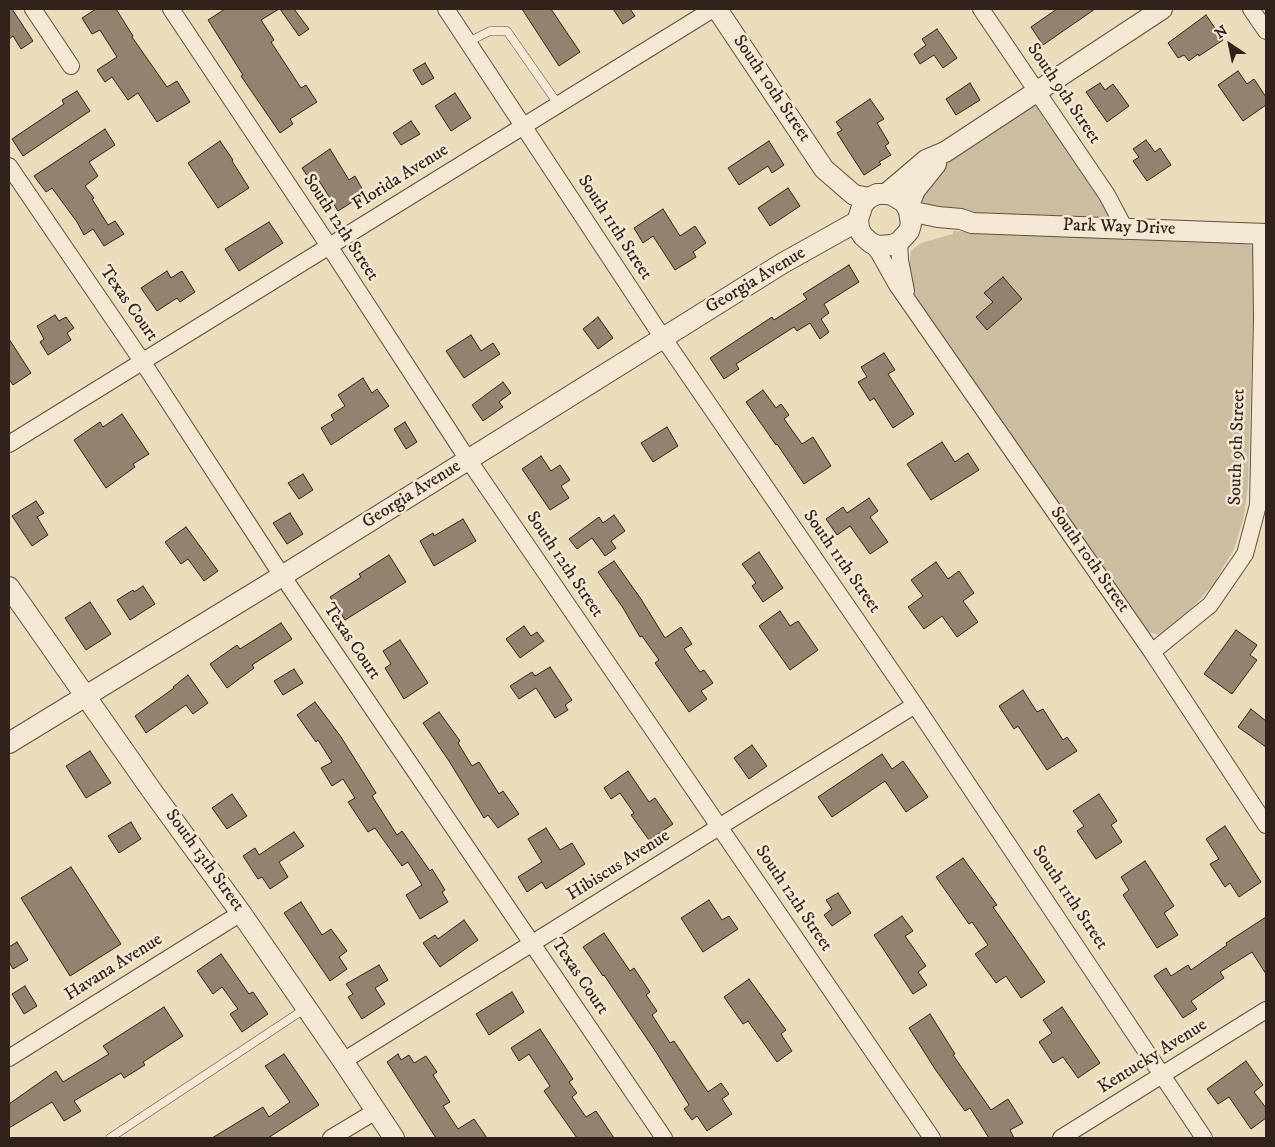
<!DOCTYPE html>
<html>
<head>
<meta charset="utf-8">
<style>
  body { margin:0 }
  #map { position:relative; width:1275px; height:1147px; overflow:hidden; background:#ebdcbb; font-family:"IM FELL DW Pica",serif }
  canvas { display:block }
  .frame { position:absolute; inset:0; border:10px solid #31231b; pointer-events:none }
  .north { position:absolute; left:1205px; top:20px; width:50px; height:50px; -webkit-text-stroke:4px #f2e8d3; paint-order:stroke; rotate:326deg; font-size:14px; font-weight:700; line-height:20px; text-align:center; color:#31231b }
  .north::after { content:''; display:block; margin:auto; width:18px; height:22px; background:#31231b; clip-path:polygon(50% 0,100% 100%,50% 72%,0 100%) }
</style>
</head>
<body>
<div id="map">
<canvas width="1275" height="1147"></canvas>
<div class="frame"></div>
<div class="north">N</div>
</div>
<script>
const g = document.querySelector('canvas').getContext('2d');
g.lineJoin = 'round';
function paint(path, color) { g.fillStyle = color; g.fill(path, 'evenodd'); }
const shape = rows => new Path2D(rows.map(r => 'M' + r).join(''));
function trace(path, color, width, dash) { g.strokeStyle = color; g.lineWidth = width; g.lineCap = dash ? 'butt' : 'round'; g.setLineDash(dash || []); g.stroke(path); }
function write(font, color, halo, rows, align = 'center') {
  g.font = font + ' "IM FELL DW Pica",serif'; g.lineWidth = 5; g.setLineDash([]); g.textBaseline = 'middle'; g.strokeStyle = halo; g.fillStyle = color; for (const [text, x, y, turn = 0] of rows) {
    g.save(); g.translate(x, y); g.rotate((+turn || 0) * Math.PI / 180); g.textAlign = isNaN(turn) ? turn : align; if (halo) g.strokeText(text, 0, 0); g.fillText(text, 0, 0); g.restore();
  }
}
const green = shape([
  [1036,104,1100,199,1111,219,968,215,922,207,917,199,949,160],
  [953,231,1245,243,1251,245,1255,250,1248,485,1244,516,1234,549,1213,585,1191,609,1162,633,1157,634,1146,632,918,302,912,288,909,266,911,251,921,243,953,234]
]);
const building = shape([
  [9,9,12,9,33,41,21,49,13,36,9,39,9,9],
  [96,9,116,9,133,36,132,37,167,87,177,81,190,102,157,122,138,93,128,100,112,77,105,82,97,70,117,57,100,30,92,34,82,18,96,9],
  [225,9,279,9,261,20,274,40,271,42,301,88,306,85,317,102,290,119,293,124,280,133,241,76,243,75,208,20,225,9],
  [280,9,294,9,309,29,299,36,280,9],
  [522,9,551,9,580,52,559,66,522,9],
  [613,9,630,9,635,16,623,24,613,9],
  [1057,9,1095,9,1043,45,1031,27,1057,9],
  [1206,15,1223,40,1199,56,1198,54,1189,61,1184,55,1178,58,1168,43,1206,15],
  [937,29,957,58,943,68,934,55,920,64,914,54,926,45,922,39,937,29],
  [425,63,434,78,422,85,413,70,425,63],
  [1238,71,1247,84,1254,79,1266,97,1266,105,1243,121,1218,85,1238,71],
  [970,83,980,100,956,115,946,99,970,83],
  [1100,83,1105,90,1113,84,1129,106,1107,122,1086,92,1100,83],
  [77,91,90,111,23,156,12,139,64,104,62,100,77,91],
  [455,93,471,118,451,131,435,106,455,93],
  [870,99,884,119,877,123,889,143,885,146,891,155,879,162,881,164,864,175,837,133,842,130,836,122,870,99],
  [411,121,420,134,401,145,393,133,411,121],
  [105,129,115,145,89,162,98,176,85,186,94,198,92,199,108,225,115,221,124,234,104,246,93,229,84,235,77,222,52,188,46,192,34,176,105,129],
  [1146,140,1155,152,1160,148,1171,165,1147,181,1133,161,1139,157,1133,149,1146,140],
  [220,141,233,160,232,161,249,188,218,208,188,163,220,141],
  [769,141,784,165,772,173,768,166,739,185,728,168,769,141],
  [330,149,349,180,355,176,365,194,338,211,318,179,312,183,302,168,330,149],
  [788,188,800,206,770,226,758,208,788,188],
  [663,209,680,236,695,226,706,243,693,252,696,257,675,270,653,236,643,243,634,228,663,209],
  [269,222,283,243,239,271,225,249,269,222],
  [849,265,859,282,824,304,829,313,821,319,829,332,820,339,810,323,797,331,794,327,736,364,739,369,724,379,710,358,772,317,774,320,807,299,803,294,849,265],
  [167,271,171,278,182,271,195,292,180,302,177,298,157,311,141,288,167,271],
  [1003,277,1022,299,987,330,976,317,993,302,984,293,1003,277],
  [55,315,59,321,66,317,74,328,67,333,71,340,48,355,40,342,44,339,37,326,55,315],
  [598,317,613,338,598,349,583,329,598,317],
  [471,335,481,351,493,343,500,354,464,378,446,351,471,335],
  [9,339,31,373,13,385,9,379,9,339],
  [884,353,895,370,888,374,914,414,893,428,874,398,870,401,858,382,867,377,861,367,884,353],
  [363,378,372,393,377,389,389,406,331,445,321,428,334,420,331,415,345,406,338,395,363,378],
  [503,382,511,393,499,402,503,407,483,421,472,405,503,382],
  [763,390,776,408,781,404,789,415,784,419,802,444,813,437,831,466,804,484,777,444,776,445,746,402,763,390],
  [122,414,149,454,133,464,135,467,106,488,74,440,100,422,103,427,122,414],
  [405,422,417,442,406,449,394,429,405,422],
  [667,427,678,446,653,462,641,443,667,427],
  [942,442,955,462,968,453,979,470,931,500,907,464,942,442],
  [541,456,551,471,560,465,570,480,561,486,569,498,550,510,522,469,541,456],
  [303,474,313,490,299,499,288,483,303,474],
  [869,498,878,511,870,517,888,542,870,554,850,526,837,535,826,519,843,507,847,513,869,498],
  [36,501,44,513,37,517,48,535,32,546,12,516,36,501],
  [290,513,303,534,287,544,273,523,290,513],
  [614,515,625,531,611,541,616,548,605,556,592,538,577,549,569,539,599,517,603,523,614,515],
  [463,519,476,541,434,566,420,541,433,533,434,536,463,519],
  [186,527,218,571,204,581,188,559,181,564,165,542,186,527],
  [759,552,783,588,763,602,752,586,756,583,742,564,759,552],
  [389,555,406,582,345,620,330,597,361,577,359,574,389,555],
  [614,561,641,599,665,638,681,627,692,644,684,649,700,672,704,670,713,683,701,691,707,699,689,712,655,663,659,660,642,636,640,637,623,608,598,572,614,561],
  [936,562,948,579,959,571,974,593,963,601,978,622,957,637,942,616,924,629,908,607,923,596,911,580,936,562],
  [143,586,155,604,130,620,117,600,133,590,134,592,143,586],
  [90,602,111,634,86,650,65,618,90,602],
  [780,611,790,626,798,621,818,650,790,670,759,626,780,611],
  [281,623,292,639,252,665,254,668,227,688,210,664,237,645,240,649,281,623],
  [524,626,531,636,537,632,544,641,520,658,506,639,524,626],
  [1236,630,1257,645,1250,655,1257,660,1232,694,1204,674,1236,630],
  [400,640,428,683,404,699,385,668,391,664,383,651,400,640],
  [550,667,572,700,565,705,568,710,555,718,536,688,519,699,510,686,532,672,535,676,550,667],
  [294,669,303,683,283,695,274,681,294,669],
  [188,675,208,703,193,714,186,705,146,733,135,716,174,688,173,687,188,675],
  [1023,690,1037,712,1043,709,1063,740,1067,737,1077,751,1047,770,1018,726,1014,729,999,706,1023,690],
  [315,702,341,737,368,780,376,793,372,796,397,835,402,831,430,871,432,869,445,890,442,892,448,902,420,919,406,895,422,885,408,862,402,866,375,828,368,832,348,802,355,798,343,779,332,786,321,768,332,762,318,740,316,742,297,715,315,702],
  [1251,709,1266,721,1266,747,1238,727,1251,709],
  [439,712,460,741,458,743,472,766,479,762,499,794,503,791,519,814,498,828,488,815,484,818,449,761,423,723,439,712],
  [752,745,767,766,749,779,734,758,752,745],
  [90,751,111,783,86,798,66,766,90,751],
  [882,754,892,769,903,761,928,797,906,812,885,781,832,817,818,797,882,754],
  [628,771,649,802,655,798,673,824,649,840,631,815,634,813,620,793,611,799,604,788,628,771],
  [232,794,247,816,227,829,212,808,232,794],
  [1099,794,1117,821,1111,825,1122,842,1096,859,1077,831,1084,826,1073,811,1099,794],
  [131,822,141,839,119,853,108,836,131,822],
  [1225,826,1261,882,1239,897,1230,883,1225,887,1210,864,1219,859,1206,839,1225,826],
  [546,828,560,850,572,843,585,864,546,889,542,882,527,892,518,877,542,862,528,839,546,828],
  [294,832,304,846,279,862,288,877,270,889,262,877,258,879,243,856,255,848,259,855,294,832],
  [963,858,997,905,993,907,1045,982,1021,998,1006,976,996,983,975,954,988,945,972,922,969,924,936,877,963,858],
  [1145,861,1174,906,1164,913,1178,935,1157,948,1123,895,1129,890,1121,877,1145,861],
  [71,867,121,944,70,976,21,898,71,867],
  [838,893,851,913,832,926,824,915,832,909,826,900,838,893],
  [709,900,722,920,729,916,738,929,703,952,681,918,709,900],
  [301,902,322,935,331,929,347,951,339,957,347,969,330,981,284,913,301,902],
  [902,916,913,931,905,936,926,966,918,972,927,985,913,994,874,935,902,916],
  [1266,917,1266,974,1252,952,1220,972,1224,978,1191,1001,1197,1009,1183,1018,1154,976,1166,968,1171,976,1188,965,1191,970,1227,945,1226,943,1266,917],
  [464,920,478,940,440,967,423,943,435,935,438,939,464,920],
  [604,933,630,971,634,968,650,992,646,995,657,1011,652,1015,670,1043,674,1041,708,1092,721,1083,729,1094,722,1099,732,1114,707,1131,697,1116,692,1120,684,1109,689,1105,656,1052,604,975,603,976,583,947,604,933],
  [17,942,28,960,13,969,9,962,9,947,17,942],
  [221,954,249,994,253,992,268,1014,242,1032,230,1014,238,1009,222,987,213,994,197,971,221,954],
  [379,965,388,980,375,988,385,1004,362,1019,348,997,353,994,346,984,379,965],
  [749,979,786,1030,781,1034,792,1051,777,1062,748,1021,743,1024,724,997,749,979],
  [25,986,37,1006,24,1014,12,994,25,986],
  [512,992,524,1012,489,1035,476,1014,512,992],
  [164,1007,183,1036,143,1062,145,1065,124,1078,121,1073,74,1101,81,1111,64,1121,52,1102,9,1128,9,1104,56,1071,63,1082,109,1054,103,1046,164,1007],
  [1062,1007,1100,1063,1078,1078,1063,1057,1053,1063,1039,1042,1052,1033,1043,1020,1062,1007],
  [930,1014,955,1054,953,1055,991,1110,1008,1099,1023,1123,1010,1130,1014,1138,989,1138,970,1108,965,1111,935,1069,909,1028,930,1014],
  [540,1029,573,1079,569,1082,577,1093,572,1097,586,1117,596,1111,614,1138,577,1138,544,1091,550,1086,529,1054,519,1061,511,1048,540,1029],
  [284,1054,319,1105,268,1138,212,1138,263,1107,269,1117,290,1102,265,1066,284,1054],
  [398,1054,401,1060,409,1055,414,1063,426,1056,437,1072,433,1075,450,1102,443,1106,458,1129,474,1119,487,1138,436,1138,387,1062,398,1054],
  [1246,1061,1263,1085,1254,1092,1266,1108,1266,1118,1251,1129,1229,1097,1218,1104,1207,1089,1246,1061]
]);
const service = shape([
  [468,42,490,31,507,31,558,104],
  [110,1138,306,1008]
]);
const minor = shape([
  [33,9,71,66],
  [171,9,329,246,461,449,932,1138],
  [446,9,655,326,915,705,1204,1138],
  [981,9,1107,195,1125,229],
  [1251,9,1266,31],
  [9,166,142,361,275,565,664,1138],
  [899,242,900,260,906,291],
  [871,243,879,253,897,285,1152,652,1266,825],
  [9,444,713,9],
  [1152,652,1210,605,1245,554,1258,505,1262,318,1261,234],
  [9,1058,241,913],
  [343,1061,915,705],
  [331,1138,376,1111],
  [1061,1138,1266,1010]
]);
const tertiary = shape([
  [717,9,824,169,854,195,869,198,877,194,886,194,892,195,904,202,909,211,911,224,909,231,899,242,892,245,878,246,871,243,863,236,859,229,858,219,863,204,869,198],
  [886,194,926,160,945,152,1162,9],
  [908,208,915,190,936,164],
  [909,211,938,217,961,219,972,223,1266,234],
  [9,587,152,791,241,913,343,1061,394,1138],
  [9,743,282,576,783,263,858,221]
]);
const streetNames = [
  ["South 10th Street",771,89,56],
  ["South 9th Street",1063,94,56],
  ["Florida Avenue",401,178,-32],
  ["South 12th Street",340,228,57],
  ["South 11th Street",614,228,57],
  ["Park Way Drive",1119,228,2],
  ["Georgia Avenue",756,281,-31],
  ["Texas Court",128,304,55],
  ["South 9th Street",1238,447,-88],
  ["Georgia Avenue",412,495,-32],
  ["South 10th Street",1089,560,55],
  ["South 11th Street",841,562,55],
  ["South 12th Street",564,565,56],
  ["Texas Court",351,642,56],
  ["South 13th Street",204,861,54],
  ["Hibiscus Avenue",619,866,-32],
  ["South 11th Street",1069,898,56],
  ["South 12th Street",793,899,56],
  ["Havana Avenue",114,968,-32],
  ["Texas Court",579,977,56],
  ["Kentucky Avenue",1153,1057,-32]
];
paint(green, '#cbbda0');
paint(building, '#92836e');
trace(building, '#31231b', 1);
trace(service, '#605143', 9);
trace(minor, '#605143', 18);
trace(tertiary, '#605143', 22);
trace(service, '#f2e8d3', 8);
trace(minor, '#f2e8d3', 16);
trace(tertiary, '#f2e8d3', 20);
write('18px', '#31231b', '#f2e8d3', streetNames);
</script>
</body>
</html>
